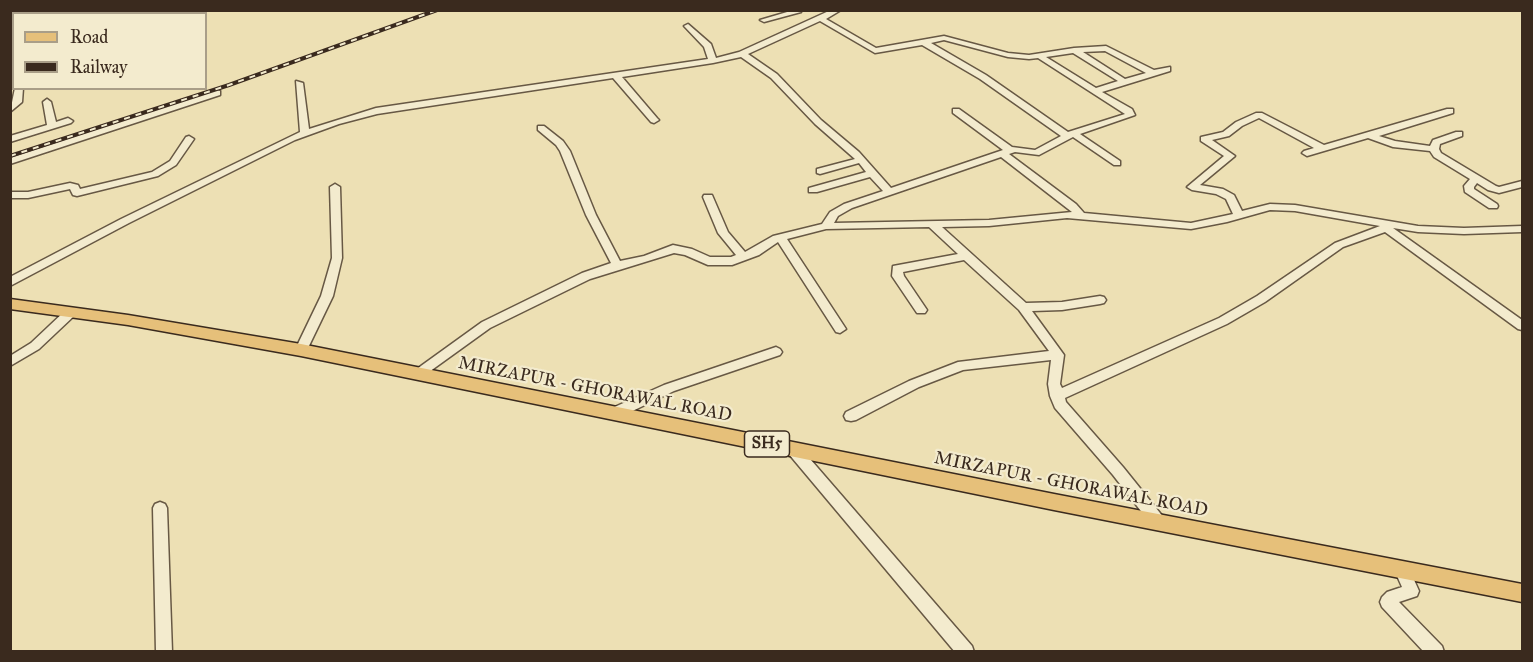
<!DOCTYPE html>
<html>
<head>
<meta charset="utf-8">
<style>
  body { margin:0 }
  #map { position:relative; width:1533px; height:662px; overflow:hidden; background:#ede0b4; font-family:"IM FELL Great Primer",serif }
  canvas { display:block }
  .frame { position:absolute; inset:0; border:12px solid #3a2a1e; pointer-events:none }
  .legend { position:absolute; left:12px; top:12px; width:195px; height:78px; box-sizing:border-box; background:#f3ebce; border:2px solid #a99e88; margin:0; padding:8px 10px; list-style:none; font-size:18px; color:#3a2a1e }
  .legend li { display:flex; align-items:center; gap:12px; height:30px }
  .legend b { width:30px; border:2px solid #a99e88 }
</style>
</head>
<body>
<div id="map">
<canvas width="1533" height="662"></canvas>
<div class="frame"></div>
<ul class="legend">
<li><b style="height:8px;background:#e6c07a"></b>Road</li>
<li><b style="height:8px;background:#3a2a1e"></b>Railway</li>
</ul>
</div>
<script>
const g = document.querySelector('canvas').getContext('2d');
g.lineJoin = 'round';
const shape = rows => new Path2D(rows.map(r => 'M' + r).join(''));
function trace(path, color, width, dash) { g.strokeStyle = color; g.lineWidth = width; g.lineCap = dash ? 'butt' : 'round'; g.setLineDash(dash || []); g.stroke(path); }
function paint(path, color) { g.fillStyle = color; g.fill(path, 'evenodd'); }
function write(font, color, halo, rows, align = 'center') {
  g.font = font + ' "IM FELL Great Primer",serif'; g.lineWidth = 4.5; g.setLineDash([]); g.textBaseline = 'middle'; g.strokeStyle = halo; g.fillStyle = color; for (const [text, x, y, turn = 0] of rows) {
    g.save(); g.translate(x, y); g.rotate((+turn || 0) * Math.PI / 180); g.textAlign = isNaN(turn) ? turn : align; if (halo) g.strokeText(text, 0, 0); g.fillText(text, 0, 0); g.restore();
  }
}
const minor = shape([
  [94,10,108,10,101,14,87,14,94,10],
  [794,10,801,12,764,22,760,20,794,10],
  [831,10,841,10,826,19,876,48,944,36,1008,53,1029,55,1074,48,1106,46,1154,70,1170,67,1170,71,1102,92,1132,109,1135,115,1080,134,1120,161,1120,165,1114,165,1073,137,1039,155,1015,152,1009,154,1076,204,1084,213,1191,223,1233,214,1226,199,1216,194,1192,190,1187,187,1224,156,1201,141,1201,137,1223,132,1236,122,1256,113,1262,113,1324,145,1447,109,1453,109,1453,113,1379,136,1395,141,1430,146,1433,140,1456,132,1462,132,1462,136,1440,144,1439,149,1441,153,1496,186,1499,187,1522,181,1522,187,1499,193,1488,190,1477,183,1474,187,1474,189,1497,204,1498,206,1497,208,1489,208,1465,192,1464,186,1470,179,1434,157,1430,151,1393,147,1368,138,1307,156,1302,153,1304,151,1314,148,1259,118,1242,126,1229,136,1212,140,1235,156,1200,185,1223,189,1234,195,1242,211,1270,204,1295,205,1418,226,1464,228,1522,226,1522,232,1464,234,1418,232,1393,228,1522,320,1522,330,1518,329,1385,232,1343,247,1265,302,1227,324,1065,398,1066,402,1123,467,1164,518,1166,523,1164,528,1159,529,1154,528,1113,475,1055,408,1050,396,1048,384,1051,360,963,370,919,387,856,420,851,421,846,420,844,416,846,412,909,381,958,362,1049,351,1019,310,964,260,903,272,904,276,927,310,925,313,917,313,892,276,893,266,958,254,929,227,826,229,787,239,846,329,840,333,836,332,778,242,759,255,732,265,708,265,685,255,674,253,590,279,490,328,422,377,414,377,412,374,414,371,482,322,582,273,611,263,586,215,560,151,556,145,538,130,538,126,544,126,563,141,570,151,596,215,620,261,644,256,673,245,692,249,710,257,731,257,736,255,718,233,703,197,704,195,712,195,728,232,745,252,773,236,822,224,830,212,844,204,883,191,870,177,817,192,809,192,809,188,866,172,859,163,820,174,817,173,817,169,855,159,815,124,771,78,741,57,713,63,622,77,657,118,659,120,654,123,651,122,613,78,377,114,339,124,295,140,129,223,10,286,10,277,121,219,300,132,296,81,303,83,309,129,376,108,708,59,704,47,684,26,688,24,711,44,716,58,739,52,831,10],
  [820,21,875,53,922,45,980,79,1061,136,1035,150,1012,147,959,109,953,109,953,113,1003,150,891,188,859,152,821,120,777,74,748,54,820,21],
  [944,40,1008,57,1029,59,1038,58,1125,114,1068,132,986,75,931,43,944,40],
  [1105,51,1146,73,1125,79,1083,52,1105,51],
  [1073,53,1118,81,1096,88,1046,57,1073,53],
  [1001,157,1072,212,989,220,834,223,838,216,852,208,1001,157],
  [1270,210,1295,211,1380,226,1335,243,1257,296,1219,318,1062,388,1060,384,1064,355,1032,311,1062,310,1100,304,1104,303,1106,300,1104,297,1100,296,1062,302,1026,303,942,227,989,226,1067,218,1191,229,1227,222,1270,210],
  [10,28,14,28,14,32,10,32,10,28],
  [10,70,14,70,14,76,10,76,10,70],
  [15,88,23,88,22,102,10,112,15,88],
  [217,90,220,91,220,95,10,164,10,158,217,90],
  [47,99,51,102,56,122,68,118,73,121,71,123,10,142,10,136,47,125,43,102,47,99],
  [189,136,194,139,176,165,158,176,77,196,73,195,70,189,28,198,10,198,10,192,28,192,70,183,78,185,80,189,152,172,170,161,186,137,189,136],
  [335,184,340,187,342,258,333,296,307,350,305,353,301,355,297,353,295,350,321,296,332,258,330,187,335,184],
  [70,309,74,310,76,313,74,316,39,349,10,366,10,356,31,343,66,310,70,309],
  [776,347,780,349,782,352,780,355,674,391,620,417,615,418,610,417,608,413,610,409,664,385,776,347],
  [793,443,798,445,972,646,974,652,955,652,788,453,786,449,788,445,793,443],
  [160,502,165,504,167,508,172,652,156,652,153,508,155,504,160,502],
  [1402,562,1407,564,1419,591,1417,596,1399,602,1442,646,1444,652,1424,652,1382,607,1380,602,1382,597,1387,592,1402,587,1394,569,1397,564,1402,562]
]);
const major = shape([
  [10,299,128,315,301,344,1054,494,1522,584,1522,602,1054,510,301,356,128,325,10,309,10,299]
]);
const rail = shape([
  [10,156,229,85,437,10]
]);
const shields = [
  [767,444,45]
];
const shieldNames = [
  ["SH5",767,444]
];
const streetNames = [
  ["MIRZAPUR - GHORAWAL ROAD",595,390,11],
  ["MIRZAPUR - GHORAWAL ROAD",1071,485,11]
];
trace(minor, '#675844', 3);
trace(major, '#3a2a1e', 3);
paint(minor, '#f3ebce');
paint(major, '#e6c07a');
trace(rail, '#3a2a1e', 4);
trace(rail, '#f3ebce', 2, [6]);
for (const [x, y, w] of shields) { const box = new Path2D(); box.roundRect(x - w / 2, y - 13, w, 26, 4.5); g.fillStyle = '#f3ebce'; g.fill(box); trace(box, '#3a2a1e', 1.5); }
write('bold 16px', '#3a2a1e', null, shieldNames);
write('18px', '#3a2a1e', '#f3ebce', streetNames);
</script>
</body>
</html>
